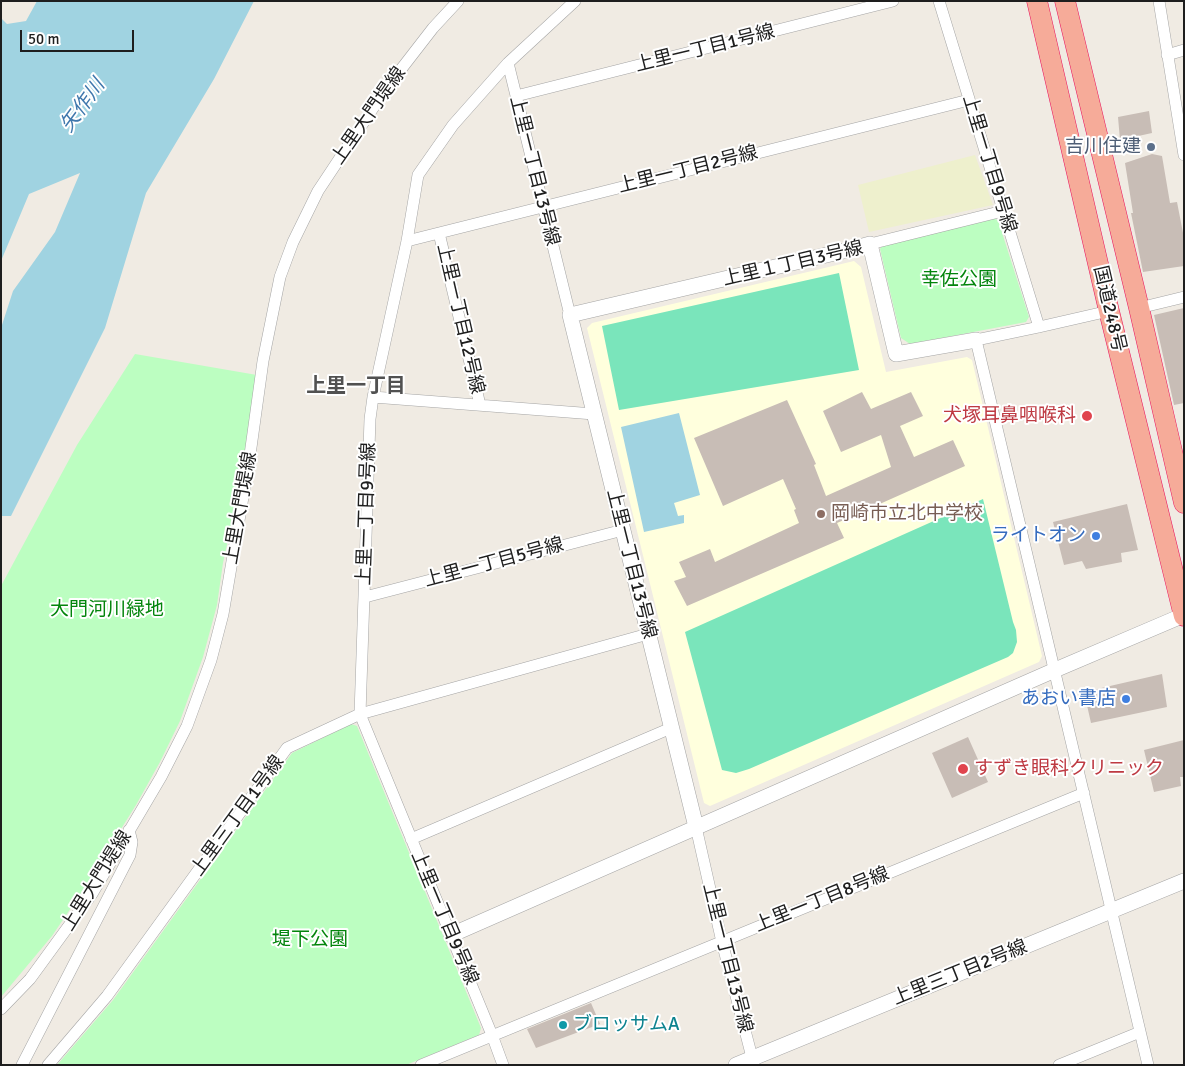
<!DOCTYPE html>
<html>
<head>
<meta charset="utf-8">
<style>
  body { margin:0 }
  #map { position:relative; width:1185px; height:1066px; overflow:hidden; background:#f0ebe3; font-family:Signika,sans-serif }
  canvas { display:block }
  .frame { position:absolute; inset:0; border:2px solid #1e1e1e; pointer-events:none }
  .scale { position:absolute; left:20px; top:30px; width:114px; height:22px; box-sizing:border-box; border:2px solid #1e1e1e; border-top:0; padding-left:6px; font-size:15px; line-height:18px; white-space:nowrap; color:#1e1e1e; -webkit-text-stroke:4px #fff; paint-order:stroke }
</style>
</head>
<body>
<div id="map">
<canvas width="1185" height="1066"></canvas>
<div class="frame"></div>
<div class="scale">50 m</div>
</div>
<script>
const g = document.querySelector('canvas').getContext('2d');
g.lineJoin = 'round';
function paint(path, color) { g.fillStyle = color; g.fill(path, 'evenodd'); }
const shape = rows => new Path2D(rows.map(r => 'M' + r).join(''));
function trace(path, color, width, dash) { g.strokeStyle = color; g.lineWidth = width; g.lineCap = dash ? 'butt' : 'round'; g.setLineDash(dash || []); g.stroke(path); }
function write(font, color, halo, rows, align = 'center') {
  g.font = font + ' Signika,"Noto Sans JP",sans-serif'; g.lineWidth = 4; g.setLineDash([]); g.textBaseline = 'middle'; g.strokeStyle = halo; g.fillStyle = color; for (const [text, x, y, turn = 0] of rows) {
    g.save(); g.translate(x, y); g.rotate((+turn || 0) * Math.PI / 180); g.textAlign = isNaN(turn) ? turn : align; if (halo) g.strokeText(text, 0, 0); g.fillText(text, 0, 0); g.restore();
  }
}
const education = shape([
  [854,261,861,267,886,372,967,357,972,360,1042,656,1039,662,710,806,704,803,587,328,592,323]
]);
const farmland = shape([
  [975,155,993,205,869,232,858,185]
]);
const park = shape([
  [992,218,998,220,1029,317,1026,322,910,344,901,338,880,249,883,244],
  [135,354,257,375,243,471,223,563,217,605,203,657,180,721,160,762,136,805,83,890,52,936,1,997,1,586,77,445],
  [351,724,357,726,481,1028,479,1035,406,1065,57,1065,113,1000,292,753]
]);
const pitch = shape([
  [839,273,859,370,619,410,602,326],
  [983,499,1013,622,1016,630,1017,642,1013,653,1008,657,749,769,736,773,722,770,685,632]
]);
const water = shape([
  [37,1,254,1,214,79,146,193,105,328,11,516,1,516,1,328,13,291,55,232,80,173,29,194,1,261,1,18,7,24,26,21],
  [679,413,700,495,674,503,678,516,684,515,684,523,644,532,621,427]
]);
const building = shape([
  [1149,111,1152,133,1120,140,1118,117],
  [1152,154,1162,156,1170,203,1177,202,1184,238,1184,266,1143,272,1131,213,1133,213,1125,163],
  [1184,308,1184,403,1174,405,1154,315],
  [862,392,871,409,911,392,923,416,900,426,914,457,953,440,965,466,837,523,844,538,687,606,674,581,686,577,679,562,710,549,715,562,799,523,794,510,796,509,783,479,723,506,694,438,787,400,816,464,814,465,826,496,891,467,881,435,841,452,823,411],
  [1127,504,1138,550,1121,553,1122,562,1086,569,1082,561,1064,565,1053,522],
  [1162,674,1167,707,1091,723,1084,692],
  [968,737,988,782,952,798,932,753],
  [1184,740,1184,777,1180,777,1181,786,1154,792,1144,750],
  [591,1003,600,1024,536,1048,527,1029]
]);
const minor = shape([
  [939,1,1039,327],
  [1159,1,1184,155],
  [1167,55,1184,50],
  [508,63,570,315],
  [516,96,893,1],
  [439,233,480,405],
  [407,241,969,100],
  [870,244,1003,211],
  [1139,308,1184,297],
  [1109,311,1039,327,976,340,1148,1065],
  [373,397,594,414],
  [365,597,623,530],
  [696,827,722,942,754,1065],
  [411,839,671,728],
  [1,1009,30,979,92,894,161,777,187,726,211,660,223,614,249,462,263,361,280,277,293,242,318,191,385,90,433,28,458,1],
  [22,1065,130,855,132,842,129,830],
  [48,1065,107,996,287,748,360,714,648,634],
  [421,1065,1084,793],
  [503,1065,492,1035,360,714,370,419,373,397,407,241,418,175,453,125,508,63,575,1],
  [1059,1065,1140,1032]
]);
const tertiary = shape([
  [696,827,570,315,852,249,870,244,896,354,976,340],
  [451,935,1055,670,1184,615],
  [736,1065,1184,881]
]);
const trunk = shape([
  [1037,1,1109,311,1184,616],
  [1065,1,1139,308,1184,503]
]);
const markers = [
  [1151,147,5,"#5c6f8a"],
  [1087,416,6,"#e0444e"],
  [821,514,5,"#8d6e63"],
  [1096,536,5,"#3f7fe0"],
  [1126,699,5,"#3f7fe0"],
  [963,769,6,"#e0444e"],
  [563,1025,5,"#0f9aa8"]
];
const streetNames = [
  ["上里一丁目1号線",705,49,-14],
  ["上里大門堤線",369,116,-55],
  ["上里一丁目9号線",989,164,73],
  ["上里一丁目2号線",688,170,-14],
  ["上里一丁目13号線",534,171,76],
  ["上里１丁目3号線",793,264,-13],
  ["国道248号",1109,309,77],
  ["上里一丁目12号線",460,319,77],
  ["上里大門堤線",241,508,-80],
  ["上里一丁目9号線",367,514,-88],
  ["上里一丁目5号線",494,563,-15],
  ["上里一丁目13号線",631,564,76],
  ["上里三丁目1号線",238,816,-54],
  ["上里大門堤線",97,881,-58],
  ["上里一丁目8号線",822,900,-22],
  ["上里一丁目9号線",444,918,67],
  ["上里一丁目13号線",727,958,76],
  ["上里三丁目2号線",960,973,-22]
];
const serviceNames = [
  ["吉川住建",1141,147]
];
const parkNames = [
  ["幸佐公園",959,280],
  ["大門河川緑地",107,610],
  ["堤下公園",310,940]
];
const healthNames = [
  ["犬塚耳鼻咽喉科",1076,416],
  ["すずき眼科クリニック",974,769,"left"]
];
const educationNames = [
  ["岡崎市立北中学校",831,514]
];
const shopNames = [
  ["ライトオン",1086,536],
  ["あおい書店",1116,699]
];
const cultureNames = [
  ["ブロッサムA",573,1025]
];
const waterNames = [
  ["矢作川",83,106,-54]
];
const neighbourhoodNames = [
  ["上里一丁目",356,387]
];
paint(education, '#ffd');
paint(farmland, '#eef0cd');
paint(park, '#bcfec1');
paint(pitch, '#7ae5bb');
paint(water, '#a0d3e1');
paint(building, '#c8bdb6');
trace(minor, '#a5a5a5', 12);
trace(tertiary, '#a5a5a5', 16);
trace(trunk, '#e81660', 21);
trace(minor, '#fff', 11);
trace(tertiary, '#fff', 15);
trace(trunk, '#f6ab99', 20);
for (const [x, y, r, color] of markers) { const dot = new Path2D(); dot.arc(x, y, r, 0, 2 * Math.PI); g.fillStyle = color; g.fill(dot); trace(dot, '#fff', 2); }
write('19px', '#1e1e1e', '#fff', streetNames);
write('19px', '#4e5e75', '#fff', serviceNames, 'right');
write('19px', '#03850c', '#fff', parkNames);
write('19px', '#be3a42', '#fff', healthNames, 'right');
write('19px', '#785e54', '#fff', educationNames, 'left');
write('19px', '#366cbe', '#fff', shopNames, 'right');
write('19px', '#0d838f', '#fff', cultureNames, 'left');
write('italic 20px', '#4078ad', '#fff', waterNames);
write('bold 20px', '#515151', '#fff', neighbourhoodNames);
</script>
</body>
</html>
